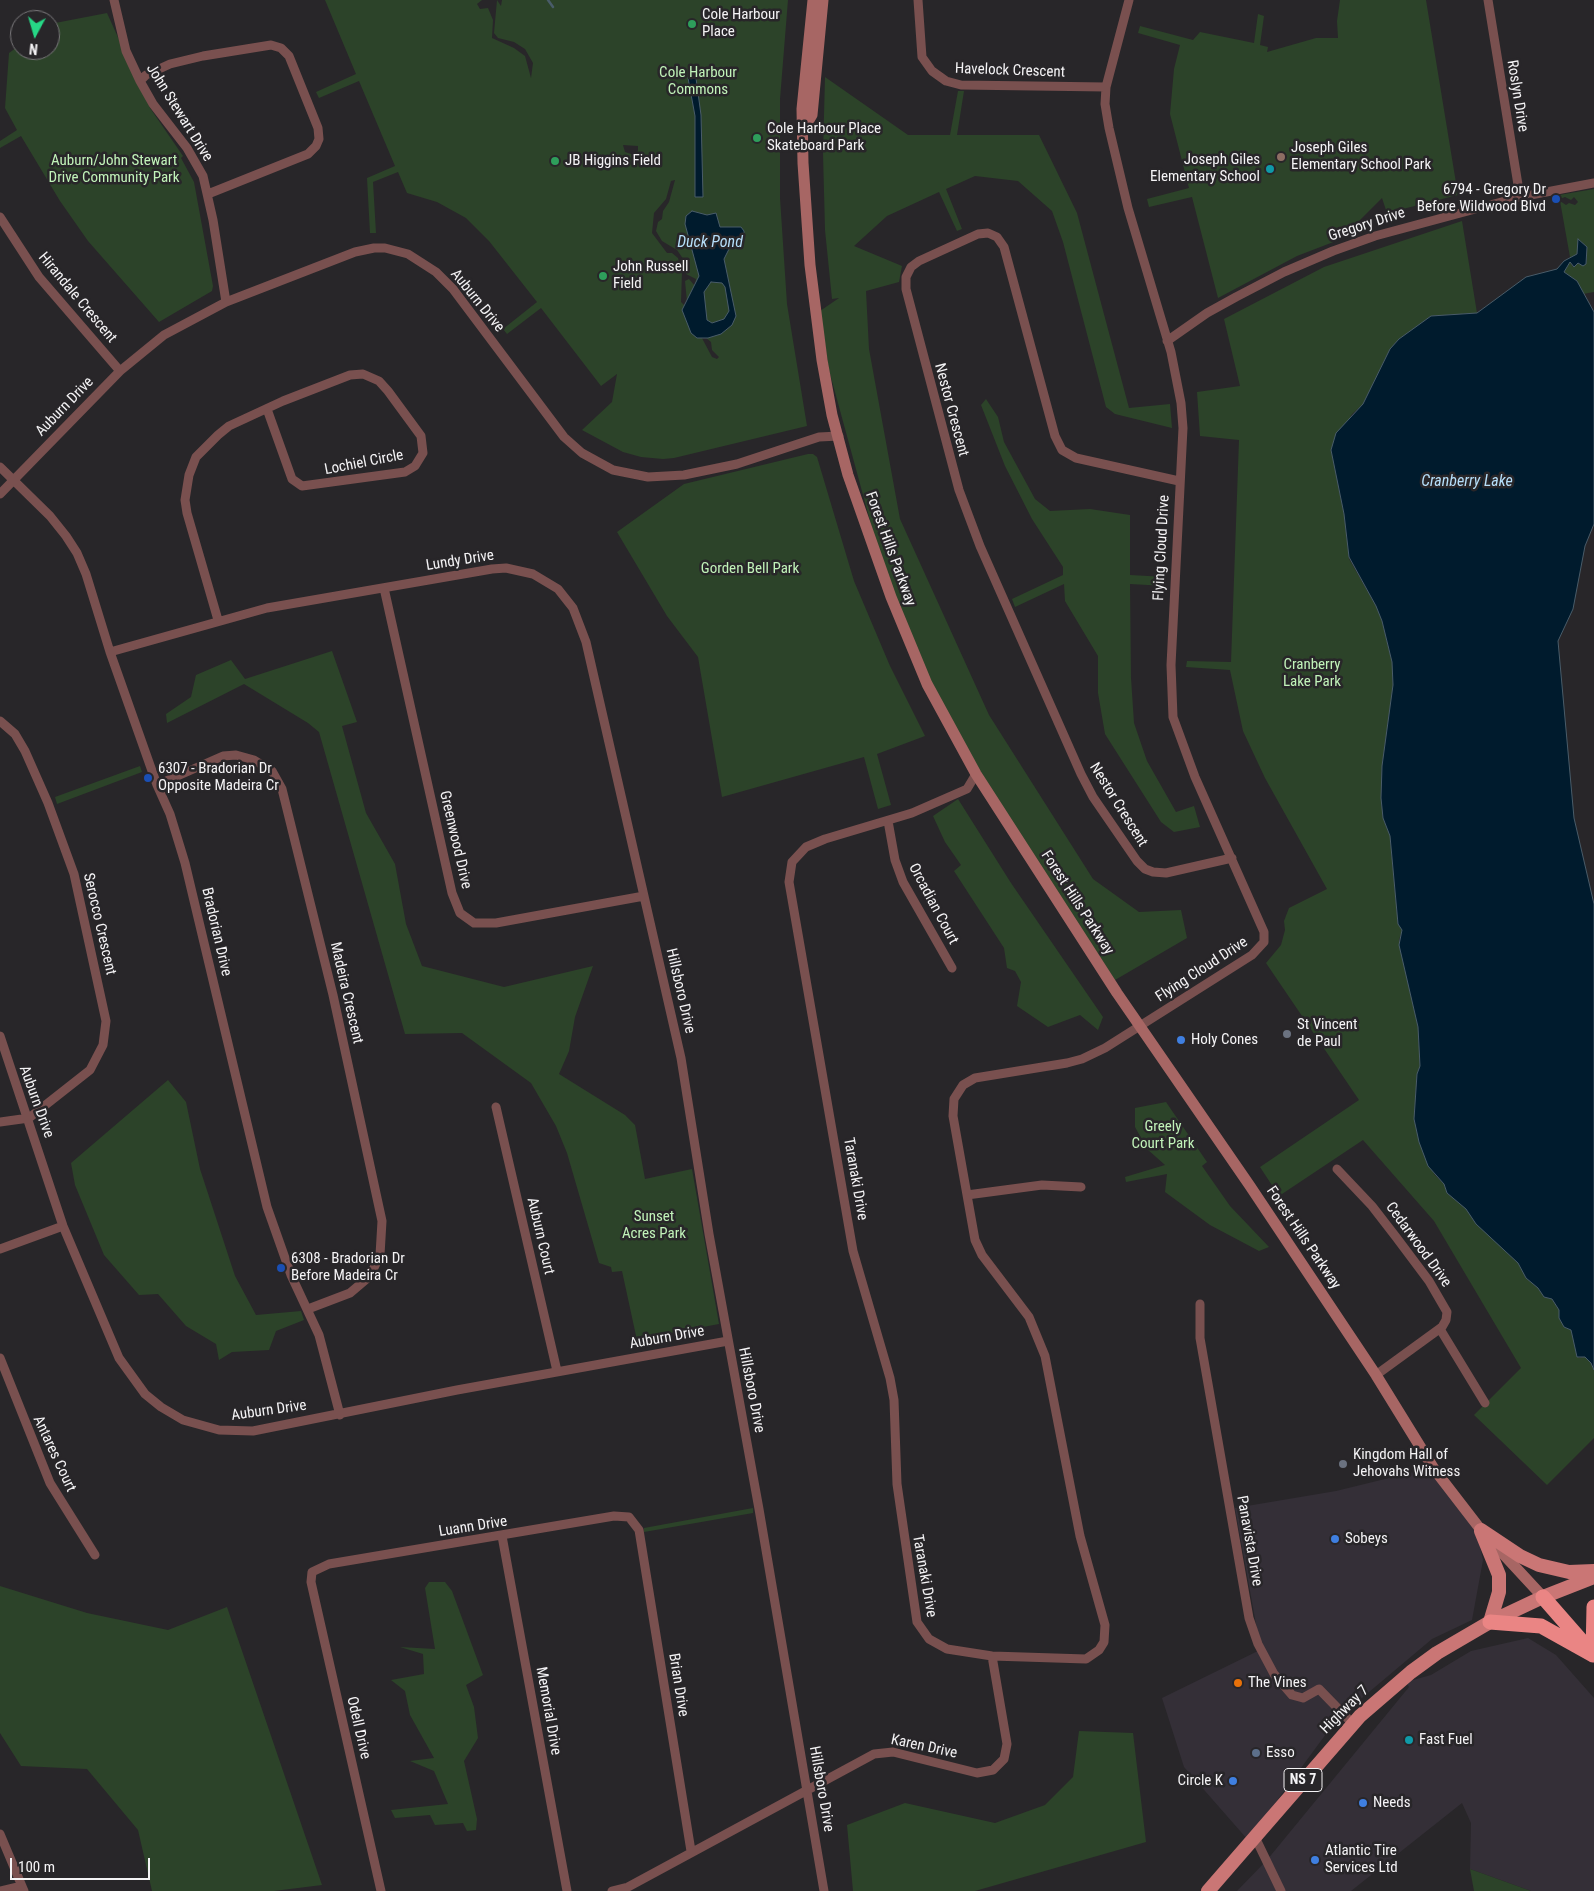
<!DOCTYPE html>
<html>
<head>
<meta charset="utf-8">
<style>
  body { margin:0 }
  #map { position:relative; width:1594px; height:1891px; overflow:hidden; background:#282629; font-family:"Roboto Condensed",sans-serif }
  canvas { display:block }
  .north { position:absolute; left:10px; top:10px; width:50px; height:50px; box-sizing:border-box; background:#282629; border:1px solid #7a787b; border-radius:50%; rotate:186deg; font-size:14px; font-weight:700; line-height:20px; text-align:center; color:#f4f3f5 }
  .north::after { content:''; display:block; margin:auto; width:18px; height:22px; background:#26d886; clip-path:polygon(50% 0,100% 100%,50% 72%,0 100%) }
  .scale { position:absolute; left:10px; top:1858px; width:140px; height:22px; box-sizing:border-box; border:2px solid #f4f3f5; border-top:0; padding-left:6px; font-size:15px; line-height:18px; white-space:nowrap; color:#f4f3f5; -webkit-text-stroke:4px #282629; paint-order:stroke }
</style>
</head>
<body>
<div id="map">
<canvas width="1594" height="1891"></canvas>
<div class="north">N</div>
<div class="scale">100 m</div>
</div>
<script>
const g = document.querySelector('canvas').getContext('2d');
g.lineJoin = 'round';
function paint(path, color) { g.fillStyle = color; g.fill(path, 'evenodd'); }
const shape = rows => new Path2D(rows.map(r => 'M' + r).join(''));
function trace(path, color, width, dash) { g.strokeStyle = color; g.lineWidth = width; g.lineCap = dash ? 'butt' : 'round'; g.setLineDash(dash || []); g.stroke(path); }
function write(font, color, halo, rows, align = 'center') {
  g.font = font + ' "Roboto Condensed",sans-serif'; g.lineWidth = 5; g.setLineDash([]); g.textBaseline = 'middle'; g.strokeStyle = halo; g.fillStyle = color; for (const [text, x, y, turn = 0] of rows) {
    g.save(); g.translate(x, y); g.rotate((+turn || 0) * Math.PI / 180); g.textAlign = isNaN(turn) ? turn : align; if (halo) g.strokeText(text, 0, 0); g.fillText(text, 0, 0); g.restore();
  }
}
const built = shape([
  [1434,1467,1476,1528,1483,1560,1472,1620,1432,1639,1337,1719,1248,1840,1184,1767,1162,1698,1264,1648,1258,1635,1235,1508,1336,1491],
  [1528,1638,1556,1655,1594,1698,1594,1891,1531,1891,1470,1869,1471,1823,1462,1803,1351,1891,1237,1891,1267,1860,1409,1687,1406,1682,1431,1675,1471,1651]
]);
const green = shape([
  [325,0,482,0,477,4,480,9,488,8,493,20,492,38,514,48,525,56,531,78,533,63,525,49,514,42,498,38,494,33,497,0,501,6,502,0,788,0,780,99,780,198,787,304,807,426,674,458,663,459,641,457,623,452,582,430,612,402,617,374,601,386,541,308,507,334,503,329,537,302,489,241,466,218,437,202,407,193,398,172,373,182,376,233,370,233,367,178,395,166,359,81,319,98,316,92,356,74],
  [623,145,638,146,638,151,631,154,625,152],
  [675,180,669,202,663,211,662,219,658,222,656,231,662,241,677,250,686,263,686,274,696,279,695,286,689,279,685,281,687,302,705,337,711,342,712,350,719,357,717,359,712,357,685,306,681,302,682,272,678,258,672,253,667,253,652,233,654,213,666,199,671,181],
  [1340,0,1426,0,1458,195,1387,213,1382,198,1359,221,1362,231,1297,256,1218,298,1192,197,1149,207,1147,199,1189,188,1170,114,1174,69,1180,45,1138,33,1140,26,1193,40,1200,32,1254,43,1258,14,1264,16,1260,45,1268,47,1267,52,1316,38,1338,38,1337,21],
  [107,13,150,108,183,156,181,158,194,182,213,286,212,291,159,322,88,241,60,201,21,136,0,148,0,141,17,130,5,108,9,53,20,45,20,50,50,50,50,24],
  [825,77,908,135,950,135,958,91,964,91,957,135,1039,135,1077,213,1129,408,1170,404,1172,428,1115,414,1106,407,1063,242,1052,211,1018,181,975,176,946,189,962,229,957,231,939,192,887,216,854,246,902,266,899,282,866,291,869,349,900,519,989,715,1093,879,1139,912,1181,910,1187,938,1115,980,1010,821,938,699,884,572,829,370,820,311,839,298,832,299,825,230,823,153],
  [1594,189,1594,292,1583,294,1577,281,1564,272,1570,262,1573,267,1578,263,1581,265,1586,263,1587,247,1579,240,1578,251,1575,256,1570,257,1560,201,1566,205,1569,203,1575,205,1578,202,1574,197,1571,200,1565,197,1560,199,1559,195],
  [1462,221,1477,313,1431,316,1399,339,1390,349,1363,404,1352,414,1331,450,1344,514,1349,559,1376,606,1382,621,1392,662,1393,685,1382,766,1381,798,1383,818,1390,836,1398,924,1402,930,1399,940,1418,1027,1420,1066,1417,1074,1414,1119,1434,1174,1444,1184,1447,1193,1466,1209,1474,1221,1518,1263,1526,1278,1538,1288,1544,1297,1552,1299,1559,1310,1560,1320,1564,1327,1571,1330,1577,1356,1579,1358,1585,1357,1591,1363,1594,1370,1594,1438,1547,1485,1474,1415,1521,1368,1434,1221,1363,1140,1279,1196,1260,1167,1359,1100,1266,963,1281,945,1285,930,1284,921,1289,908,1327,889,1265,778,1243,731,1230,670,1186,667,1187,661,1231,662,1239,440,1200,436,1197,392,1240,386,1224,319,1324,267],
  [986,399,998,417,1004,442,1035,499,1050,511,1090,509,1130,515,1130,575,1166,577,1166,586,1130,584,1131,678,1134,723,1147,761,1176,812,1194,806,1200,827,1174,832,1161,822,1105,734,1098,693,1098,656,1065,601,1064,584,1015,607,1012,599,1063,575,1063,567,1032,519,1005,466,981,405],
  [808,454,813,454,817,457,854,581,890,666,925,736,877,754,891,805,878,809,864,757,722,797,698,657,667,616,617,532,684,484],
  [332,651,357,722,342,726,366,813,395,864,406,924,422,966,504,987,593,966,575,1017,569,1051,559,1074,625,1115,635,1125,645,1179,692,1169,719,1324,644,1338,638,1345,622,1271,612,1272,611,1267,599,1263,567,1153,556,1126,531,1083,462,1033,405,1034,319,732,308,723,244,684,167,723,166,714,191,697,196,675,231,660,245,679],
  [140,766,142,772,57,804,55,797],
  [958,799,1011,883,1103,1017,1098,1030,1080,1015,1048,1027,1017,1006,1021,982,1015,971,1007,968,1004,948,954,871,961,865,945,842,933,816],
  [168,1080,186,1102,200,1169,235,1276,256,1315,301,1311,304,1320,276,1331,269,1350,232,1352,219,1360,216,1344,186,1326,158,1294,139,1295,104,1255,75,1185,71,1163],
  [1166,1102,1207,1162,1202,1166,1230,1206,1269,1247,1259,1251,1210,1225,1165,1192,1167,1174,1126,1182,1125,1177,1165,1165,1147,1149,1135,1127,1135,1108],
  [753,1508,753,1513,644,1532,644,1528],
  [429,1582,445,1582,452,1591,483,1675,466,1685,474,1707,478,1738,464,1761,477,1819,476,1830,467,1831,463,1823,435,1825,430,1815,395,1818,391,1810,448,1804,434,1771,410,1761,434,1758,410,1715,405,1691,391,1680,424,1674,423,1654,400,1647,435,1649,425,1588],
  [0,1586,87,1613,168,1630,227,1607,322,1885,274,1891,152,1891,138,1830,87,1769,21,1766,0,1733],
  [1079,1731,1133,1733,1146,1842,975,1891,853,1891,847,1825,905,1803,995,1823,1045,1805,1073,1777],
  [1470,1869,1531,1891,1474,1891]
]);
const water = shape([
  [690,72,696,78,701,115,703,197,695,197,695,116,688,78,690,72],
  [692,211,707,215,716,213,720,227,741,227,744,231,744,236,729,249,724,259,736,316,732,325,721,334,708,338,697,338,691,333,682,310,699,276,685,224,686,216,692,211],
  [711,282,722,283,725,287,729,311,724,319,712,323,707,320,704,292,711,282],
  [1578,239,1587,247,1586,264,1583,266,1578,263,1574,267,1570,262,1564,272,1577,281,1594,312,1594,524,1585,546,1573,609,1558,641,1574,818,1594,904,1594,1370,1591,1363,1585,1357,1577,1357,1571,1330,1564,1327,1559,1318,1559,1310,1552,1299,1544,1297,1538,1288,1526,1278,1518,1263,1476,1224,1466,1209,1447,1193,1444,1184,1428,1166,1419,1142,1414,1119,1417,1074,1420,1066,1418,1027,1399,945,1402,930,1398,924,1390,836,1383,818,1381,798,1382,766,1393,685,1392,662,1382,621,1376,606,1349,557,1344,514,1331,450,1336,433,1363,404,1390,349,1399,339,1431,316,1477,313,1526,277,1557,269,1564,261,1577,254,1578,239]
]);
const stream = shape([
  [548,0,553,7]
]);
const minor = shape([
  [114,0,126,51,140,81,153,104,187,148,203,176,213,220,226,302],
  [918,0,922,57,932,71,946,81,961,85,1106,87],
  [1488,0,1520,197],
  [140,81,146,75,170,64,203,56,271,45,281,48,289,56,318,128,319,139,316,146,308,154,208,194],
  [0,217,39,277,120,371],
  [1167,341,1207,313,1236,297,1284,272,1333,251,1375,236,1520,197,1594,183],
  [0,467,50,516,66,536,77,553,86,574,110,652,157,785,170,814,185,863,267,1207,291,1275,319,1335,340,1415],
  [1179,481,1076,458,1062,450,1055,436,1004,247,997,237,988,233,978,234,919,261,911,267,906,277,906,289,959,490,980,546,1081,774,1093,797,1137,861,1145,869,1153,872,1166,873,1232,858],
  [0,494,120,371,164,335,226,302,355,252,374,248,385,248,408,254,436,272,453,289,564,437,582,453,613,470,648,477,684,475,737,464,819,437,839,436],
  [384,588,452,893,460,913,474,923,496,923,644,896],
  [218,620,187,513,185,500,189,475,196,457,218,435,229,426,283,401,350,375,363,374,379,381,388,391,421,436,423,453,415,466,405,472,302,486,292,479,267,409],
  [110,652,267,608,492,569,506,568,533,574,558,589,573,608,586,642,681,1058,709,1234,759,1509,824,1891],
  [0,721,15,734,25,751,48,803,74,874,106,1021,103,1045,90,1070,29,1118],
  [976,774,967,789,912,813,825,839,806,847,792,862,789,882,853,1251,890,1378,894,1400,897,1484,917,1622,929,1639,947,1649,992,1656,1086,1659,1099,1650,1104,1642,1105,1625,1080,1536,1045,1356,1029,1317,982,1255,975,1240,953,1116,954,1099,963,1085,975,1078,1067,1063,1082,1059,1105,1048,1252,955,1264,942,1264,932,1195,777,1173,717,1171,665,1183,428,1181,403,1171,352,1128,208,1109,128,1105,104,1106,87,1129,0],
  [157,785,223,756,236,755,254,760,272,771,282,789,333,995,382,1221,380,1255,370,1276,350,1293,308,1309],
  [888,821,895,860,903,882,952,968],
  [0,1036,63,1226,119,1358,145,1394,161,1407,183,1420,219,1430,253,1431,457,1390,728,1341],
  [496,1107,557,1371],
  [0,1122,29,1118],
  [1337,1169,1372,1206,1396,1237,1429,1281,1447,1312,1446,1320,1442,1327,1376,1375],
  [967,1195,1042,1185,1081,1187],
  [0,1249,63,1226],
  [1200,1304,1200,1338,1249,1618,1258,1644,1274,1674,1292,1695,1303,1698,1319,1689,1353,1724],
  [1440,1329,1485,1403],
  [0,1358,50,1483,95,1555],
  [502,1536,567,1891],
  [0,1834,24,1891],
  [1255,1837,1281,1891],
  [1,1891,22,1886],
  [381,1891,311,1582,312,1572,329,1564,614,1516,629,1517,639,1530,691,1851],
  [612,1891,628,1887,874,1754,893,1752,977,1773,993,1770,1004,1759,1007,1744,992,1656]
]);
const secondary = shape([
  [813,0,802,109,803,163,810,265,822,360,832,415,848,475,891,597,927,684,976,774,1117,993,1250,1186,1376,1375,1434,1469,1481,1530,1543,1597],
  [803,130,812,115,823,0]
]);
const primary = shape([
  [1481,1530,1520,1556,1539,1565,1569,1572,1594,1571],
  [1481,1531,1499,1575,1499,1592,1490,1622],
  [1208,1891,1360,1716,1411,1672,1437,1653,1490,1622,1543,1597,1594,1577]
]);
const motorway = shape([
  [1543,1597,1585,1645],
  [1490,1622,1541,1626,1593,1655],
  [1593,1655,1594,1607]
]);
const markers = [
  [692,24,5,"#2e9e5b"],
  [757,138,5,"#2e9e5b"],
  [1281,157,5,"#8d6e63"],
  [555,161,5,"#2e9e5b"],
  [1270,169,5,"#0f9aa8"],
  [1556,199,5,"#1a4fb4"],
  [603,276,5,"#2e9e5b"],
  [148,778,5,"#1a4fb4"],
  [1287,1034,5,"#6b7280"],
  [1181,1040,5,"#3f7fe0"],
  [281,1268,5,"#1a4fb4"],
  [1343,1464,5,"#6b7280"],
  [1335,1539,5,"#3f7fe0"],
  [1238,1683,5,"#e8710a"],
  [1409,1740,5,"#0f9aa8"],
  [1256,1753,5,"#5c6f8a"],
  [1233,1781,5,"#3f7fe0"],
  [1363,1803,5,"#3f7fe0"],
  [1315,1860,5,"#3f7fe0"]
];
const shields = [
  [1303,1780,38]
];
const shieldNames = [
  ["NS 7",1303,1780]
];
const poiNames = [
  ["Cole Harbour",702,15],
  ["Place",702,32],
  ["Cole Harbour Place",767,129],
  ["Skateboard Park",767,146],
  ["Joseph Giles",1291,148],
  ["Elementary School Park",1291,165],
  ["Joseph Giles",1260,160,"right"],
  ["Elementary School",1260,177,"right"],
  ["JB Higgins Field",565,161],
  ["6794 - Gregory Dr",1546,190,"right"],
  ["Before Wildwood Blvd",1546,207,"right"],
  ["John Russell",613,267],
  ["Field",613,284],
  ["6307 - Bradorian Dr",158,769],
  ["Opposite Madeira Cr",158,786],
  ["St Vincent",1297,1025],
  ["de Paul",1297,1042],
  ["Holy Cones",1191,1040],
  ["6308 - Bradorian Dr",291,1259],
  ["Before Madeira Cr",291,1276],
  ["Kingdom Hall of",1353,1455],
  ["Jehovahs Witness",1353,1472],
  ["Sobeys",1345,1539],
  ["The Vines",1248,1683],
  ["Fast Fuel",1419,1740],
  ["Esso",1266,1753],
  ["Circle K",1223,1781,"right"],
  ["Needs",1373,1803],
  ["Atlantic Tire",1325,1851],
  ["Services Ltd",1325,1868]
];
const streetNames = [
  ["Havelock Crescent",1010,71,2],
  ["Roslyn Drive",1517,96,81],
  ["John Stewart Drive",179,113,58],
  ["Gregory Drive",1367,225,-18],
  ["Hirandale Crescent",77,298,50],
  ["Auburn Drive",477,301,51],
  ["Auburn Drive",65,407,-46],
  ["Nestor Crescent",951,410,75],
  ["Lochiel Circle",364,463,-11],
  ["Flying Cloud Drive",1162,548,-87],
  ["Forest Hills Parkway",890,549,70],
  ["Lundy Drive",460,561,-9],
  ["Nestor Crescent",1118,805,58],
  ["Greenwood Drive",455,840,77],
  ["Forest Hills Parkway",1077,903,57],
  ["Orcadian Court",933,904,62],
  ["Serocco Crescent",99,924,77],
  ["Bradorian Drive",216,932,77],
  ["Flying Cloud Drive",1202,970,-33],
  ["Hillsboro Drive",680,991,77],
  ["Madeira Crescent",346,993,77],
  ["Auburn Drive",36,1102,70],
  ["Taranaki Drive",855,1179,80],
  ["Auburn Court",540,1236,77],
  ["Forest Hills Parkway",1303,1238,56],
  ["Cedarwood Drive",1418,1245,54],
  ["Auburn Drive",667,1338,-10],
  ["Hillsboro Drive",751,1390,79],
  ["Auburn Drive",269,1411,-8],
  ["Antares Court",54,1454,65],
  ["Luann Drive",473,1527,-9],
  ["Panavista Drive",1249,1541,80],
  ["Taranaki Drive",924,1576,80],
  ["Brian Drive",678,1685,81],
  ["Highway 7",1345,1710,-45],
  ["Memorial Drive",548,1711,80],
  ["Odell Drive",358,1728,77],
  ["Karen Drive",924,1747,12],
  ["Hillsboro Drive",821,1789,80]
];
const parkNames = [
  ["Cole Harbour",698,73],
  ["Commons",698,90],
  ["Auburn/John Stewart",114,161],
  ["Drive Community Park",114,178],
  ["Gorden Bell Park",750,569],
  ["Cranberry",1312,665],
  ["Lake Park",1312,682],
  ["Greely",1163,1127],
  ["Court Park",1163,1144],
  ["Sunset",654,1217],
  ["Acres Park",654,1234]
];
const waterNames = [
  ["Duck Pond",710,243],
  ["Cranberry Lake",1467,482]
];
paint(built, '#342f37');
paint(green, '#2c4329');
paint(water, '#001b2d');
trace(water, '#495c69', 1);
trace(stream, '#495c69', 2.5);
trace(minor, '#79504f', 9);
trace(secondary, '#a76664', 11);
trace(primary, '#ca7675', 14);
trace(motorway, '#ea8584', 15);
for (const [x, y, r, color] of markers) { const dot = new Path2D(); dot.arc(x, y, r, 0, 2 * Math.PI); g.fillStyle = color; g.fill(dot); trace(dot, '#282629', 2); }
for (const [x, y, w] of shields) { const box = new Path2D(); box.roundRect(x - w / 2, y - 11.5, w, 23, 4); g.fillStyle = '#282629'; g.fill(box); trace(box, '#f4f3f5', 1); }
write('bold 14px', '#f4f3f5', null, shieldNames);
write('15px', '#f4f3f5', '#282629', poiNames, 'left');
write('15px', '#f4f3f5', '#282629', streetNames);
write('15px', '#c1f3b9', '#282629', parkNames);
write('italic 16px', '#b6dffa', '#282629', waterNames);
</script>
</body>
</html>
